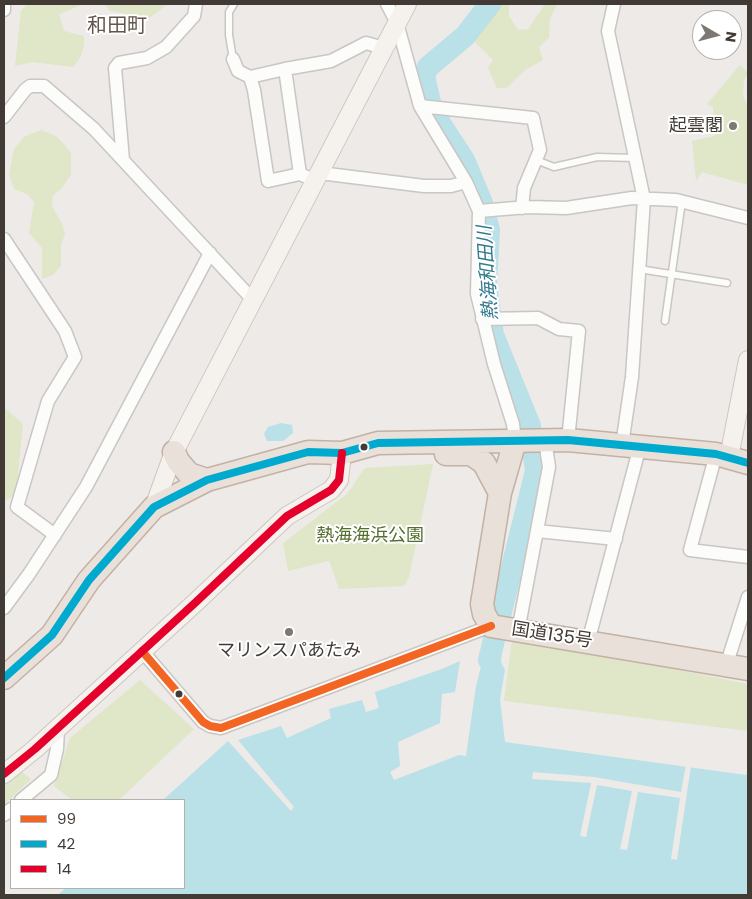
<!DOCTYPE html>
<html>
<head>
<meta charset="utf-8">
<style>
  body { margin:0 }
  #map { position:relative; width:752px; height:899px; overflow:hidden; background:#edeae7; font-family:Poppins,sans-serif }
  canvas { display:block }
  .frame { position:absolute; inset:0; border:5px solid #423a34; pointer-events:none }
  .legend { position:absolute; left:10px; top:799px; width:175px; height:90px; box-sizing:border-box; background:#fff; border:1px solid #b3b0ae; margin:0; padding:6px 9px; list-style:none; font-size:15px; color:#423a34 }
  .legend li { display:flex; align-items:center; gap:10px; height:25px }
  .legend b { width:25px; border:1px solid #b3b0ae }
  .north { position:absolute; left:692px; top:10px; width:50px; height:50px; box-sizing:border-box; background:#fff; border:1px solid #b3b0ae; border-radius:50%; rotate:98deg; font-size:14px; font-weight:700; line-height:20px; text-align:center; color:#423a34 }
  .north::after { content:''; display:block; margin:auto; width:18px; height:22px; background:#7e7873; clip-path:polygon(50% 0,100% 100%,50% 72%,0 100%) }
</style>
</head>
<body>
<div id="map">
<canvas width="752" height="899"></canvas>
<div class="frame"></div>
<ul class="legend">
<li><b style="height:6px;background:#f26522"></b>99</li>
<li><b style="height:6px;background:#00a9ce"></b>42</li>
<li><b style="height:6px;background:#e4002b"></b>14</li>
</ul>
<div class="north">N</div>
</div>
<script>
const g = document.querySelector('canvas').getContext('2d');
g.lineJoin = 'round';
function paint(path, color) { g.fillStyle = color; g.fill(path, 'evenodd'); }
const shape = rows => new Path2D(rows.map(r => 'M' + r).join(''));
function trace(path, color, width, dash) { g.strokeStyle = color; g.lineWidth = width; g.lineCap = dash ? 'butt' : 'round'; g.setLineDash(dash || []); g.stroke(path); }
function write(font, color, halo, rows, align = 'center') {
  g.font = font + ' Poppins,"Noto Sans JP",sans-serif'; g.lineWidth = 4; g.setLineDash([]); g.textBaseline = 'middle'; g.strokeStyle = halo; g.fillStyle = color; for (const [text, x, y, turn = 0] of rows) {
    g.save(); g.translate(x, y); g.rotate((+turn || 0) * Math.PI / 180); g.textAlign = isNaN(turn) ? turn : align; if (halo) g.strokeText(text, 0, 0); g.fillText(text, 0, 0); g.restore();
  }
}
const green = shape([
  [27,4,84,4,59,14,64,31,84,36,84,46,80,58,73,67,33,62,15,66,21,11],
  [105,4,168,4,148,19,109,10],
  [496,4,509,4,509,16,518,30,528,29,545,4,557,4,550,19,549,38,539,47,543,60,525,70,507,88,497,88,488,68,493,60,472,39,483,27],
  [740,65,748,73,744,80,743,96,748,106,748,185,702,172,696,181,692,141,715,136,713,107,707,104],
  [41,130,56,136,65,145,71,153,71,175,61,189,53,195,52,206,63,226,65,235,61,244,61,266,53,275,42,279,42,248,29,233,34,202,27,194,14,189,9,174,14,149,24,137],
  [4,407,23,424,16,495,4,501],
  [433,464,409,577,404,586,339,589,329,561,288,571,283,543,347,494,365,468],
  [512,639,585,651,748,684,748,731,504,701],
  [140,680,194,729,119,800,72,800,54,786,70,738],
  [21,771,31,779,4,805,4,785]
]);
const water = shape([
  [281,423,292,425,293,433,283,441,267,441,264,434,268,427],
  [488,640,502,642,501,662,505,670,500,699,505,742,746,775,748,771,748,895,58,895,66,888,184,888,184,800,163,800,228,741,291,811,294,807,238,740,281,726,287,738,331,718,329,709,362,700,366,712,379,708,375,692,442,669,460,661,455,692,442,694,440,723,398,742,400,766,390,772,394,780,459,755,466,756,476,686]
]);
const pier = shape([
  [686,764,691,766,677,860,671,859,680,798,638,792,627,850,620,849,632,791,597,785,586,837,580,836,591,783,532,779,533,772,594,777,681,792]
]);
const river = shape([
  [489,660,536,471,530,426,493,335,486,285,489,230,482,203,464,160,432,111,424,76,428,67,465,36,490,4]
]);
const lane = shape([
  [233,59,229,35,229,12,234,4],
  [536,160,554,167,597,157,635,158],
  [639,269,727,283],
  [665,321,682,201]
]);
const street = shape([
  [387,4,397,23,420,106,466,182],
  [614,4,608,31,644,199,632,377,622,445],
  [4,10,4,4],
  [233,59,238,71,250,77,254,90,268,181,300,174,316,181],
  [285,69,331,61,366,43,384,48],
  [250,77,285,69,300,174],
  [420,106,533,118,540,150,524,188,522,208],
  [4,117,25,90,30,86,44,86,94,129,254,301],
  [123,160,115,68,119,63,147,58,166,47,194,16,196,4],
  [320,173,424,186,451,186,466,182,479,211,528,207,566,208,632,198,676,200,748,218],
  [479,211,477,294,494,364,513,424,515,441],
  [4,239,65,331,75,357,48,401,17,507,55,535],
  [482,319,538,318,559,329,579,331,568,440],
  [716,454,690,550,748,557],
  [537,531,616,539],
  [4,608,29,574,86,487,210,253],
  [518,631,549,467,545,440],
  [588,642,640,446],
  [142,651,203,722,210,726,221,728,491,626],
  [726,666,748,597],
  [21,800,51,775,57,749,58,728],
  [4,815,11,809]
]);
const secondary = shape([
  [729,457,748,360],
  [154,507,174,452,407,4],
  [4,774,35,749,196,602,287,516,331,490,339,480,342,453]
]);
const highway = shape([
  [174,452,178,461,189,474,207,480],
  [446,454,471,454,484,463,500,493,482,604,484,614,491,626,748,669],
  [500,493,515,441],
  [4,678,52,635,89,580,154,507,207,480,308,452,342,453,378,443,568,440,716,454,748,463]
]);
const bus1 = shape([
  [142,651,203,722,210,726,221,728,491,626]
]);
const bus2 = shape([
  [4,678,52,635,89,580,154,507,207,480,308,452,342,453,378,443,568,440,716,454,748,463]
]);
const bus3 = shape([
  [4,774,35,749,196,602,287,516,331,490,339,480,342,453]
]);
const markers = [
  [733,126,5,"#7e7873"],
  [364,447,4.5,"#423a34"],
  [289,632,5,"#7e7873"],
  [179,694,4.5,"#423a34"]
];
const poiNames = [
  ["起雲閣",723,126],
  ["マリンスパあたみ",289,651,"center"]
];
const parkNames = [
  ["熱海海浜公園",370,536]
];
const streetNames = [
  ["国道135号",552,636,9]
];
const waterNames = [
  ["熱海和田川",489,273,-94]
];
const quarterNames = [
  ["和田町",117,27]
];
paint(green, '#e0e6c8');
paint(water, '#bae0e8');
paint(pier, '#edeae7');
trace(river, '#bae0e8', 22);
trace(lane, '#c9c6c3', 9);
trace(street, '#c9c6c3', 15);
trace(secondary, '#cdc7c0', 20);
trace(highway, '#c3b1a4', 25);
trace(lane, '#fcfcfb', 6);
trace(street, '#fcfcfb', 12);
trace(secondary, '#f5f1ed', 18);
trace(highway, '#e9e0d9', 22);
trace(bus1, '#f26522', 8);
trace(bus2, '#00a9ce', 8);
trace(bus3, '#e4002b', 8);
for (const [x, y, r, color] of markers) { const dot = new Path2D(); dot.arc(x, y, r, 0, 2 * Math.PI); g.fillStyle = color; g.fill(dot); trace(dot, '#fff', 2); }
write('18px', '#423a34', '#fff', poiNames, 'right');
write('18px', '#546e2d', '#fff', parkNames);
write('18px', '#423a34', '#fff', streetNames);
write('italic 19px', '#327a8d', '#fff', waterNames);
write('20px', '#63554c', '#fff', quarterNames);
</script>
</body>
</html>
